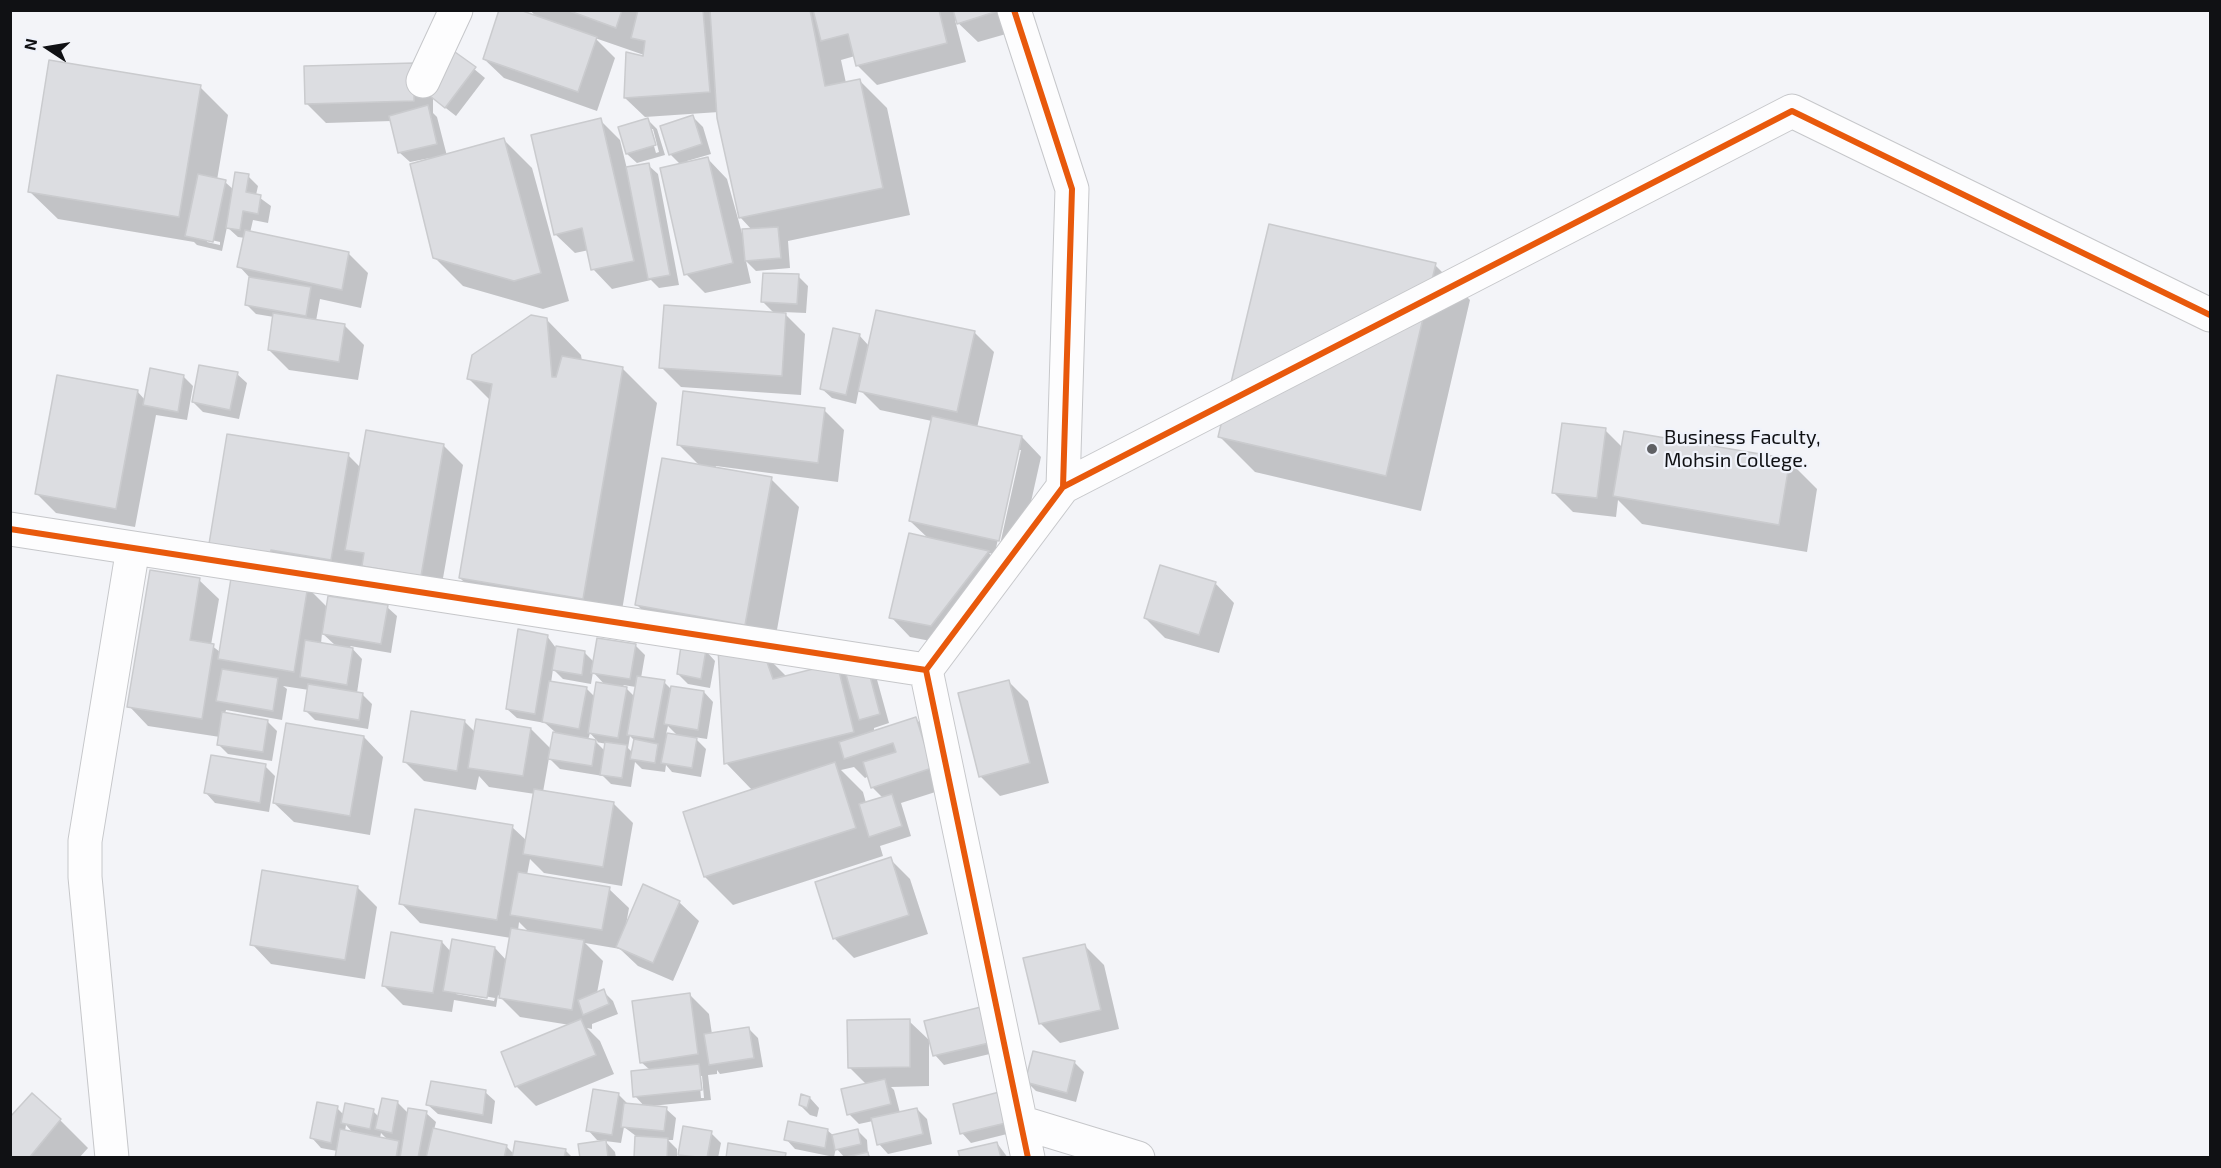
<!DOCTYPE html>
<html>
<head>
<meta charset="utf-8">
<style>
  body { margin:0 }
  #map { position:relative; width:2221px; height:1168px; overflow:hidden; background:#f3f4f8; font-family:"Exo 2",sans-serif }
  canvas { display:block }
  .frame { position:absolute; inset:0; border:12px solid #101114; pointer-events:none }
  .north { position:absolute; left:18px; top:18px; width:60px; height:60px; -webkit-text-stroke:4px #f0f3fb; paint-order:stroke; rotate:282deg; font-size:16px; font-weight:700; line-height:24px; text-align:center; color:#101114 }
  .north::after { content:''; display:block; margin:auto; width:21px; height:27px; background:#101114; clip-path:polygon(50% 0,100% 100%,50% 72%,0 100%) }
</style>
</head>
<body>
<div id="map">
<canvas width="2221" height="1168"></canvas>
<div class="frame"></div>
<div class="north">N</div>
</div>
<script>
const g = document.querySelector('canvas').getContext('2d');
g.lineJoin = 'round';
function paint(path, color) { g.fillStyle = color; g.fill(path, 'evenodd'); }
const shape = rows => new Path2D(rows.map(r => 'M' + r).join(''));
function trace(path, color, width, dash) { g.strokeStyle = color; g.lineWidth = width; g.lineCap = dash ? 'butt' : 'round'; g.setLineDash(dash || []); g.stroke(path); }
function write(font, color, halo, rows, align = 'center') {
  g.font = font + ' "Exo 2",sans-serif'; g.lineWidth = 4.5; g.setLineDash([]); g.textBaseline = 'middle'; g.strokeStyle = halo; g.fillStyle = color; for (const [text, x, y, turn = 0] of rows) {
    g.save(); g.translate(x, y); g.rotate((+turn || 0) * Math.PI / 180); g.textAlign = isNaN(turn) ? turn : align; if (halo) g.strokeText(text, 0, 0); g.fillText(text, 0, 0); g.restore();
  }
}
const shadow = shape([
  [530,10,1022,10,1027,28,978,42,955,20,966,62,877,85,857,65,855,56,841,60,846,83,859,80,887,108,910,215,788,241,790,268,756,271,746,261,751,283,705,293,686,274,681,165,670,154,693,117,703,127,711,154,687,161,688,164,708,159,727,179,745,244,752,230,740,217,719,112,645,117,625,98,647,56,595,38,615,58,597,111,504,78,484,59,538,19],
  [456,54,485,78,456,116,433,98,433,113,437,117,447,156,504,140,532,168,569,301,543,309,463,286,434,257,430,158,410,162,400,153,392,121,326,123,306,103,413,64],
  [200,87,228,115,217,180,225,182,234,190,248,176,258,186,256,195,271,206,268,223,253,220,250,233,349,254,368,273,361,308,320,299,316,321,344,325,364,345,358,380,289,370,269,350,274,317,256,314,246,304,250,278,239,266,245,238,238,237,227,227,222,251,197,245,194,242,58,219,29,191],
  [207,239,220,242,220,245,207,242],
  [647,119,657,129,665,155,637,163,627,154],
  [649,129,653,129,659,152,656,153],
  [600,120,620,140,627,169,648,165,658,174,679,285,659,288,651,280,612,289,593,269,589,250,575,253,555,234],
  [1435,265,1470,300,1421,511,1255,472,1220,437],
  [798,276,808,286,806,313,783,312,805,334,801,395,681,387,661,367,775,314,763,302],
  [546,319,581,355,582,361,622,368,657,403,618,634,495,613,460,578,490,400,469,379],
  [974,332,994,352,977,428,1022,437,1041,457,1018,560,989,553,1007,572,951,645,910,637,891,617,929,539,910,521,932,421,880,410,859,389,856,404,832,398,822,389,859,335,869,346],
  [1018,450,1021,450,999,549,996,548],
  [237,374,247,383,239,419,203,412,193,402],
  [183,376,193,386,187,420,156,415,135,527,56,513,37,494,137,391,145,400],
  [824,410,844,430,838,482,716,466,715,469,771,479,799,507,773,652,665,633,637,605,700,466,678,444],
  [1605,430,1623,448,1789,461,1817,489,1807,552,1642,524,1618,500,1616,517,1573,512,1553,492],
  [443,445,463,465,440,595,384,585,362,565,359,587,307,587,328,608,387,607,397,616,391,653,350,646,362,659,357,693,362,694,372,704,368,729,315,720,305,710,309,690,283,686,287,689,282,720,226,710,225,714,267,721,277,731,272,761,228,754,218,744,220,737,148,726,129,706,199,580,219,599,211,645,220,652,233,574,348,455,361,468],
  [322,633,336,646,321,644],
  [1215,583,1234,603,1219,653,1165,638,1145,618],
  [547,636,556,648,585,653,595,663,635,645,645,655,641,678,664,682,672,690,704,692,713,702,707,739,694,737,706,749,701,777,672,772,666,765,665,772,642,769,635,762,631,787,611,784,603,776,560,769,549,758,543,792,613,803,633,823,622,886,544,873,530,859,527,875,609,889,629,908,626,925,679,902,699,921,673,981,638,966,620,949,585,943,603,961,597,993,603,991,613,1001,618,1014,592,1024,592,1029,587,1028,600,1041,614,1074,536,1106,516,1086,570,1025,520,1017,498,995,496,1007,454,1000,452,1012,403,1005,383,985,442,942,451,952,495,948,507,961,511,938,420,923,401,903,512,827,527,841,535,794,489,787,479,776,476,790,424,781,405,762,465,722,475,732,531,729,552,750,555,732,545,723,517,718,507,709],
  [553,669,563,679,591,684,593,672,606,686,595,697,586,688,551,683],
  [623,685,636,687,635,697],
  [668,726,678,736,666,734],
  [590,733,598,742,588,740],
  [630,736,635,741,633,753,628,748],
  [596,742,607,744,605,751],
  [519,922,530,933,518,931],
  [456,991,495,998,494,1001,456,994],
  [706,651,715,661,710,688,688,684,678,674],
  [761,651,787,677,837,665,876,676,889,723,874,728,874,732,915,718,935,738,951,787,901,803,911,836,880,846,883,856,733,905,705,877,685,813,753,791,726,763],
  [854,767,865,778,869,776,872,787,883,798,866,803,863,792,841,770],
  [1009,682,1028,701,1049,783,1000,796,980,776],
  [364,737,383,757,370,835,294,822,274,803],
  [265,766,275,776,269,812,215,803,206,793],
  [890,859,910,879,928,934,854,958,834,938],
  [357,887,377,907,365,979,271,964,252,944],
  [1085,946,1104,965,1119,1029,1060,1043,1040,1023],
  [690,995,709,1014,712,1034,748,1028,758,1038,763,1067,720,1074,717,1070,717,1074,708,1075,711,1100,651,1106,666,1109,676,1118,673,1140,668,1140,677,1149,677,1158,635,1158,636,1136,624,1127,621,1143,605,1141,615,1152,616,1158,581,1158,605,1141,597,1140,588,1130,618,1094,628,1104,645,1107,635,1096,650,1070,641,1062],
  [699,1076,702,1076,704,1098,701,1098],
  [980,1008,998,1052,944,1065,935,1055],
  [909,1021,929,1040,929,1086,891,1087,894,1090,900,1113,917,1109,927,1119,932,1144,888,1154,879,1144,873,1121,859,1124,849,1114,867,1085,849,1067],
  [1074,1062,1084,1072,1076,1102,1036,1091,1026,1081],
  [485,1092,495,1101,492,1124,438,1114,428,1105],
  [810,1098,819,1108,817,1117,810,1115,800,1105],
  [398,1103,409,1114,426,1113,436,1122,434,1130,507,1147,514,1154,565,1150,573,1158,336,1158,337,1151,321,1148,312,1138,337,1108,344,1115,373,1111,379,1117],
  [346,1125,353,1133,345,1131],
  [381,1133,388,1140,380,1138],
  [954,1105,1023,1130,971,1143,962,1133],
  [60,1120,88,1148,79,1158,10,1158],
  [827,1130,834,1136,857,1130,867,1140,868,1154,872,1158,845,1158,836,1148,834,1157,795,1149,786,1139],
  [711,1133,721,1143,718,1158,683,1158,680,1154],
  [997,1143,1008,1158,961,1158]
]);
const building = shape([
  [499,10,520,10,597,37,578,92,483,59,499,10],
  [567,10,622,10,616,28,567,10],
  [638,10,703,10,710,92,624,98,626,52,643,56,645,41,631,38,638,10],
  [710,10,810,10,825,86,860,79,883,188,739,218,717,118,710,10],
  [813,10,939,10,947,43,856,66,848,34,821,41,813,10],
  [953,10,1001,10,957,24,953,10],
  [455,52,476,67,445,108,425,92,455,52],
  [49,60,201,85,179,217,28,192,49,60],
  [414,63,414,101,305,104,304,66,414,63],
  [428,105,437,144,398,153,389,116,428,105],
  [693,115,702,144,669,155,660,126,693,115],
  [601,118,634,261,591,270,582,228,554,235,531,135,601,118],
  [648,118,656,145,626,154,618,127,648,118],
  [504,138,541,273,514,281,433,258,410,164,504,138],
  [708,157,733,263,684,275,660,168,708,157],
  [649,163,670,275,648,279,626,167,649,163],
  [235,172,249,174,246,192,261,195,258,214,243,211,240,230,226,228,235,172],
  [198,174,226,180,213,242,185,236,198,174],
  [1269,224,1436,263,1386,476,1218,437,1269,224],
  [778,227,781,258,745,261,742,229,778,227],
  [245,230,349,252,342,290,237,267,245,230],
  [763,273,799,274,797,304,761,302,763,273],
  [249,277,311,287,306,316,245,305,249,277],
  [664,305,786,313,782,376,659,368,664,305],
  [876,310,975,331,957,412,858,391,876,310],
  [273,313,345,324,339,362,268,350,273,313],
  [531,315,547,318,552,377,556,377,562,356,623,367,583,599,459,578,492,384,467,379,472,355,531,315],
  [833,328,860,334,846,395,820,389,833,328],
  [199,365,238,372,230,410,192,402,199,365],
  [150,368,184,375,178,412,143,405,150,368],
  [57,375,138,390,116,509,35,494,57,375],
  [683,391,825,408,818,463,677,445,683,391],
  [932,416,1022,436,999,541,909,521,932,416],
  [1562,423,1606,428,1597,498,1552,493,1562,423],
  [366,430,444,444,421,576,362,566,364,553,345,550,366,430],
  [1624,431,1790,459,1779,525,1613,496,1624,431],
  [227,434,349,453,331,560,271,550,269,560,208,550,227,434],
  [662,458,772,477,745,625,635,605,662,458],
  [909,533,989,551,931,626,889,618,909,533],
  [1160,565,1216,582,1199,635,1144,618,1160,565],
  [150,570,200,578,190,640,214,644,202,719,127,707,150,570],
  [232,572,308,585,294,672,218,659,232,572],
  [328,596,388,605,381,644,322,634,328,596],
  [518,629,548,635,535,714,506,709,518,629],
  [597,638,636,644,630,679,591,673,597,638],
  [305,640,353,648,347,685,300,677,305,640],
  [556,646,585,651,582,675,552,670,556,646],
  [681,646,706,650,701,679,677,674,681,646],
  [718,648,763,651,773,679,837,663,854,732,724,764,718,648],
  [867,665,880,714,859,720,845,671,867,665],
  [222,669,278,678,273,711,216,701,222,669],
  [637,676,665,680,654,739,627,735,637,676],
  [1009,680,1030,763,979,777,958,693,1009,680],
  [549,681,587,687,579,729,542,722,549,681],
  [596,682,627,687,618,738,588,733,596,682],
  [308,684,363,693,359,720,304,711,308,684],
  [671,686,704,691,698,730,664,724,671,686],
  [411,711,465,720,457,771,403,762,411,711],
  [222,712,268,720,263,752,217,745,222,712],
  [916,717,932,768,871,788,863,762,896,752,893,743,844,759,839,742,916,717],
  [476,719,531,728,523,776,468,768,476,719],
  [286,723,364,736,350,816,273,803,286,723],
  [553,732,596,740,592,766,548,759,553,732],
  [667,733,697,738,692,768,661,763,667,733],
  [634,739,658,744,655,763,630,759,634,739],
  [605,742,627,745,622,778,600,775,605,742],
  [211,755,266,764,260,803,204,793,211,755],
  [835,762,856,828,704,877,683,812,835,762],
  [534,789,614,802,603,867,523,854,534,789],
  [892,794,902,826,869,837,859,804,892,794],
  [415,809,513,825,497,920,399,904,415,809],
  [891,857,909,915,833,939,815,882,891,857],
  [262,870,358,886,345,960,250,945,262,870],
  [518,872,610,887,602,930,510,915,518,872],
  [643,884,680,901,653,963,616,947,643,884],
  [511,928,584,940,572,1010,499,998,511,928],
  [391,932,442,941,433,993,382,986,391,932],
  [452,939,495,947,487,998,443,991,452,939],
  [1085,944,1101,1010,1039,1024,1023,958,1085,944],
  [604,989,609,1004,583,1015,578,1000,604,989],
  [690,993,698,1054,640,1063,632,1001,690,993],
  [981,1007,989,1043,933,1056,924,1021,981,1007],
  [581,1019,596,1055,515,1087,501,1052,581,1019],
  [910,1019,910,1067,848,1068,847,1020,910,1019],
  [749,1027,754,1058,709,1065,704,1034,749,1027],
  [1033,1051,1075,1061,1067,1093,1025,1082,1033,1051],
  [699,1064,702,1090,633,1097,631,1071,699,1064],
  [885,1079,891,1104,847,1115,841,1089,885,1079],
  [431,1081,486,1090,483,1115,426,1105,431,1081],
  [593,1089,619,1093,612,1135,586,1131,593,1089],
  [1007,1090,1014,1121,960,1134,953,1104,1007,1090],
  [32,1093,61,1119,29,1158,10,1158,10,1117,32,1093],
  [801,1094,810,1097,807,1108,799,1105,801,1094],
  [382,1098,398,1101,392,1133,375,1129,382,1098],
  [317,1102,338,1106,331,1143,310,1138,317,1102],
  [345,1103,374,1109,370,1129,341,1123,345,1103],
  [624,1103,667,1107,664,1131,621,1127,624,1103],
  [408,1108,427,1111,418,1158,400,1158,408,1108],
  [917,1108,923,1134,877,1145,871,1118,917,1108],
  [788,1121,828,1129,825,1148,784,1140,788,1121],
  [683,1126,712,1131,707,1158,678,1155,683,1126],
  [433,1128,507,1145,504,1158,426,1158,433,1128],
  [340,1129,399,1141,396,1158,335,1158,340,1129],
  [858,1129,861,1144,835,1150,832,1135,858,1129],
  [635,1136,668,1138,667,1158,634,1158,635,1136],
  [606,1140,608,1158,580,1158,578,1144,606,1140],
  [515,1141,566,1149,564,1158,512,1158,515,1141],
  [997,1142,1001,1158,960,1158,958,1151,997,1142],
  [728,1143,786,1153,785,1158,726,1158,728,1143],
  [868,1152,869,1158,842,1158,868,1152]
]);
const street = shape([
  [1014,10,1072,189,1063,487,926,670,1028,1158],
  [423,81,456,10],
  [1063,487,1792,111,2210,315],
  [10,529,926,670],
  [1023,1123,1138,1158],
  [112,1158,85,877,85,841,133,548]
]);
const cycleway = shape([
  [1014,10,1072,189,1063,487,926,670,1028,1158],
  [1063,487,1792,111,2210,315],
  [10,529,926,670]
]);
const markers = [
  [1652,449,6,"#5f6064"]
];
const poiNames = [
  ["Business Faculty,",1664,437],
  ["Mohsin College.",1664,460]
];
paint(shadow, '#0003');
paint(building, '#dcdde1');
trace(building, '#cacbce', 1.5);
trace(street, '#c6c7ca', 35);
trace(street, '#fdfdfe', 33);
trace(cycleway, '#e8590c', 6);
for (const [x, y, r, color] of markers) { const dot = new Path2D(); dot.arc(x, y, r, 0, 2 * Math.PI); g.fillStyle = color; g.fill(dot); trace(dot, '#f0f3fb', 2); }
write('20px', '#101114', '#f0f3fb', poiNames, 'left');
</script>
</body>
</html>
